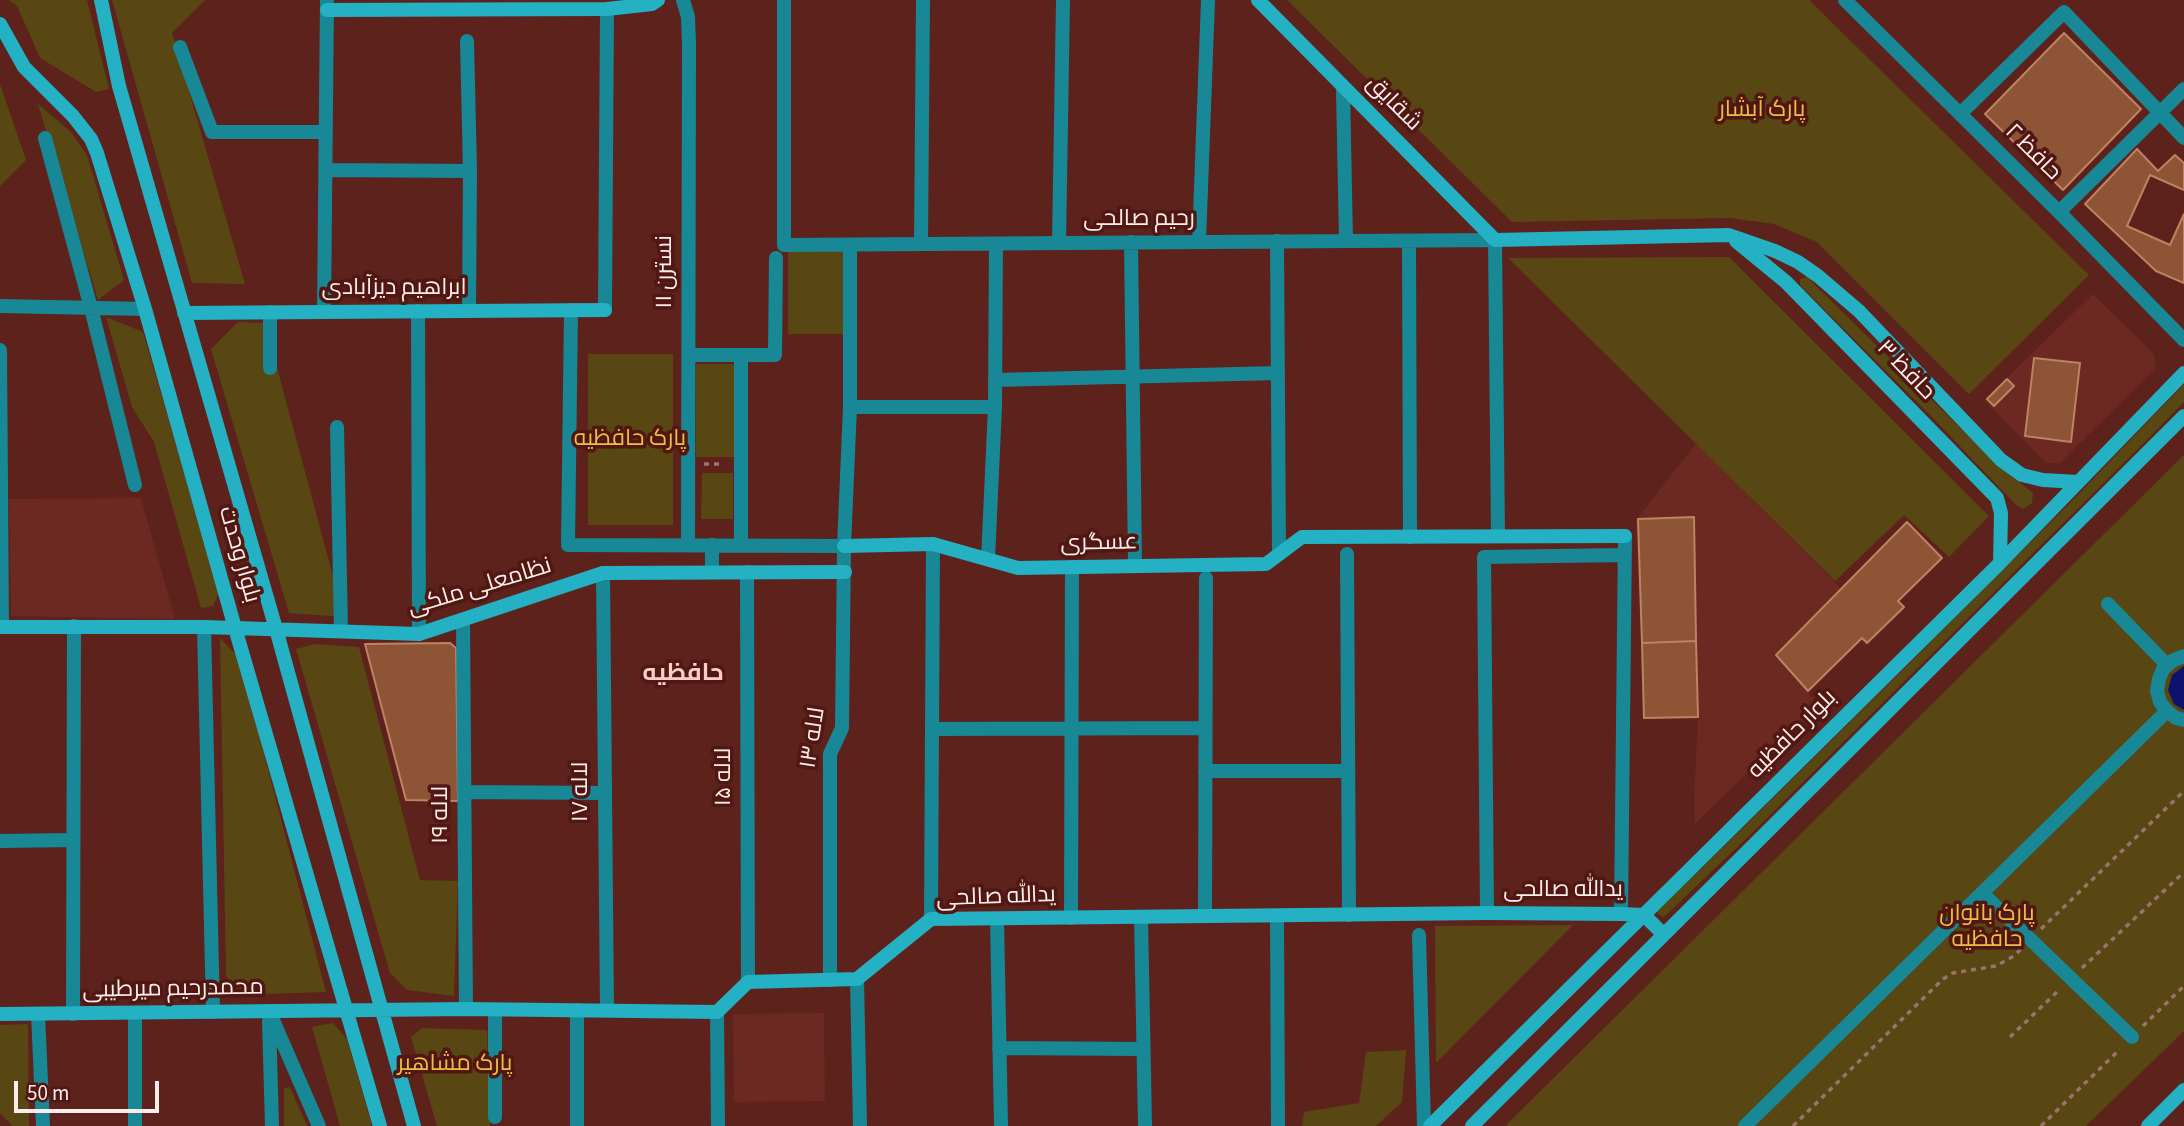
<!DOCTYPE html>
<html>
<head>
<meta charset="utf-8">
<style>
  body { margin:0 }
  #map { position:relative; width:2184px; height:1126px; overflow:hidden; background:#5d221c; font-family:"Source Sans 3",sans-serif }
  canvas { display:block }
  .scale { position:absolute; left:14px; top:1081px; width:145px; height:32px; box-sizing:border-box; border:4px solid #fdedea; border-top:0; padding-left:9px; font-size:21px; line-height:24px; white-space:nowrap; color:#fdedea; -webkit-text-stroke:5px #511712; paint-order:stroke }
</style>
</head>
<body>
<div id="map">
<canvas width="2184" height="1126"></canvas>
<div class="scale">50 m</div>
</div>
<script>
const g = document.querySelector('canvas').getContext('2d');
g.lineJoin = 'round';
function paint(path, color) { g.fillStyle = color; g.fill(path, 'evenodd'); }
const shape = rows => new Path2D(rows.map(r => 'M' + r).join(''));
function trace(path, color, width, dash) { g.strokeStyle = color; g.lineWidth = width; g.lineCap = dash ? 'butt' : 'round'; g.setLineDash(dash || []); g.stroke(path); }
function write(font, color, halo, rows, align = 'center') {
  g.font = font + ' "Source Sans 3",Cairo,sans-serif'; g.lineWidth = 7; g.setLineDash([]); g.textBaseline = 'middle'; g.strokeStyle = halo; g.fillStyle = color; for (const [text, x, y, turn = 0] of rows) {
    g.save(); g.translate(x, y); g.rotate((+turn || 0) * Math.PI / 180); g.textAlign = isNaN(turn) ? turn : align; if (halo) g.strokeText(text, 0, 0); g.fillText(text, 0, 0); g.restore();
  }
}
const built = shape([
  [2093,294,2154,354,2156,368,2060,463,2046,463,1984,400],
  [1696,443,1840,588,1774,655,1818,703,1695,824,1694,800,1698,717,1644,718,1636,520],
  [141,498,175,619,11,616,9,499],
  [824,1013,825,1101,734,1102,733,1014]
]);
const green = shape([
  [9,0,87,0,109,89,96,92,40,58,17,6],
  [112,0,205,0,172,33,245,284,192,283],
  [1287,0,1809,0,2089,275,1969,394,1817,242,1774,224,1729,218,1512,222],
  [0,84,26,160,0,186],
  [38,104,71,132,87,155,124,280,98,300],
  [788,249,844,249,843,334,788,334],
  [1729,257,1989,516,1949,557,1904,515,1835,581,1508,258],
  [1807,277,1999,466,2033,493,2032,503,2023,509,2016,505,1931,416,1800,285,1800,279],
  [106,317,143,332,219,593,213,606,201,608,154,442,132,407],
  [238,322,265,323,344,617,289,613,211,349],
  [588,354,673,354,673,525,588,525],
  [696,364,734,364,734,457,696,457],
  [2184,384,2184,402,2148,439,1751,834,1664,917,1658,914,1656,910,1701,869,1914,659,2066,507],
  [2184,455,2184,1031,2086,1126,1505,1126],
  [702,473,733,473,733,519,701,519],
  [220,638,239,658,326,992,236,995,226,975],
  [315,644,359,647,420,880,458,881,454,996,407,990,390,973,296,649],
  [1573,925,1436,1063,1435,926],
  [333,1023,347,1039,372,1126,340,1126,312,1027],
  [28,1024,29,1126,13,1126,0,1113,0,1025],
  [422,1028,487,1030,490,1126,437,1126,411,1037],
  [1406,1050,1402,1102,1376,1126,1302,1126,1304,1112,1359,1103,1366,1052],
  [290,1087,307,1126,284,1126,284,1088]
]);
const water = shape([
  [2184,666,2184,710,2174,704,2168,690,2172,675]
]);
const building = shape([
  [2064,33,2141,109,2063,190,1985,114,2064,33],
  [2137,149,2158,171,2175,155,2184,163,2184,190,2150,175,2127,226,2170,245,2184,214,2184,283,2156,271,2085,204,2137,149],
  [2034,358,2080,363,2071,442,2025,436,2034,358],
  [2007,379,2014,386,1994,406,1987,399,2007,379],
  [1694,517,1696,641,1642,643,1638,519,1694,517],
  [1907,522,1942,558,1898,601,1904,607,1867,643,1862,638,1808,691,1776,655,1907,522],
  [1696,641,1698,717,1644,718,1642,643,1696,641],
  [450,643,456,648,458,801,406,800,365,644,450,643]
]);
const path = shape([
  [704,464,724,464],
  [2041,929,2184,791],
  [2082,968,2184,872],
  [2143,1026,2184,986],
  [2010,1037,2059,990],
  [1793,1126,1943,979,1953,973,1996,966,2014,956,2021,949],
  [2041,1126,2120,1049]
]);
const street = shape([
  [683,0,688,17,689,44,688,544],
  [784,0,784,245,1495,240,1498,535],
  [1845,0,2059,212,2184,340],
  [467,41,470,171,469,311],
  [180,47,212,132,326,132],
  [1343,90,1346,241],
  [1960,114,2064,12,2184,138],
  [45,138,91,308,135,485],
  [325,170,470,171],
  [2059,212,2184,89],
  [1277,241,1279,553],
  [1409,241,1410,537],
  [1131,242,1135,566],
  [1199,242,1208,0],
  [1059,243,1063,0],
  [921,244,923,0],
  [0,306,145,309],
  [571,310,568,545,844,546],
  [605,310,607,9],
  [418,311,419,634],
  [270,312,270,368],
  [324,312,327,0],
  [0,350,2,626],
  [689,355,775,355,776,258],
  [741,355,741,545],
  [995,380,1278,373],
  [850,407,995,407],
  [337,427,341,631],
  [712,545,712,572],
  [1347,554,1349,915],
  [988,559,995,407,996,244],
  [747,572,748,982],
  [603,573,607,1010],
  [2108,604,2167,665],
  [463,620,466,1009],
  [204,627,213,1012],
  [2184,656,2172,661,2163,669,2159,679,2157,691,2160,702,2167,711,2176,718,2184,720],
  [933,729,1205,728],
  [1205,771,1348,771],
  [464,792,605,793],
  [0,841,73,840],
  [1982,893,2132,1037],
  [1487,913,1484,557,1625,555],
  [1621,914,1625,536],
  [1205,916,1206,578],
  [1277,916,1278,1126],
  [1141,917,1145,1126],
  [1071,918,1072,567],
  [931,919,933,544],
  [997,919,1001,1126],
  [1419,935,1424,1126],
  [857,979,860,1126],
  [830,980,830,754,842,728,844,546,850,407,850,245],
  [577,1010,577,1126],
  [269,1011,319,1126],
  [717,1012,718,1126],
  [38,1014,43,1126],
  [73,1014,74,626],
  [269,1020,272,1126],
  [999,1048,1143,1049],
  [495,1117,495,1010],
  [135,1126,135,1013],
  [1745,1126,2167,711]
]);
const secondary = shape([
  [101,0,119,86,276,629,414,1126],
  [1258,0,1495,240,1729,235,1775,251,1798,262,1818,276,1859,311,2001,460,2022,475,2043,480,2078,482],
  [327,10,607,9,652,4,658,0],
  [0,24,24,67,73,116,91,139,97,153,145,309,235,628,380,1126],
  [1736,241,1786,282,1997,498,2001,513,2000,563],
  [184,313,605,310],
  [844,546,933,544,1018,568,1266,564,1302,537,1625,536],
  [0,627,204,627,419,634,603,573,845,572],
  [0,1014,466,1009,717,1012,748,982,857,979,931,919,1487,913,1621,914,1644,915,1663,934],
  [1430,1126,2000,563,2184,373],
  [1472,1126,2184,416],
  [2148,1126,2184,1090]
]);
const streetNames = [
  ["شقایق",1393,104,45],
  ["حافظ ۲",2032,153,45],
  ["رحیم صالحی",1139,220],
  ["نسترن ۱۱",666,272,-90],
  ["ابراهیم دیزآبادی",394,289],
  ["حافظ ۳",1905,371,46],
  ["عسگری",1099,544,-1],
  ["بلوار وحدت",238,555,74],
  ["نظامعلی ملکی",480,588,-17],
  ["بلوار حافظیه",1793,735,-45],
  ["لاله ۱۳",814,738,-81],
  ["لاله ۱۵",725,777,-90],
  ["لاله ۱۷",582,792,-90],
  ["لاله ۱۹",442,815,-90],
  ["یدالله صالحی",1563,891],
  ["یدالله صالحی",996,898,-2],
  ["محمدرحیم میرطیبی",173,990,-1]
];
const parkNames = [
  ["پارک آبشار",1762,111],
  ["پارک حافظیه",630,440],
  ["پارک بانوان",1987,915],
  ["حافظیه",1987,941],
  ["پارک مشاهیر",455,1065]
];
const neighbourhoodNames = [
  ["حافظیه",683,675]
];
paint(built, '#6b2922');
paint(green, '#584613');
paint(water, '#0d136d');
paint(building, '#8d5435');
trace(building, '#bf8262', 2);
trace(path, '#9c726d', 3.5, [5, 5]);
trace(street, '#188897', 14);
trace(secondary, '#23b1c3', 14);
write('23px', '#fdedea', '#511712', streetNames);
write('23px', '#ebbf46', '#511712', parkNames);
write('bold 24px', '#facdc6', '#511712', neighbourhoodNames);
</script>
</body>
</html>
